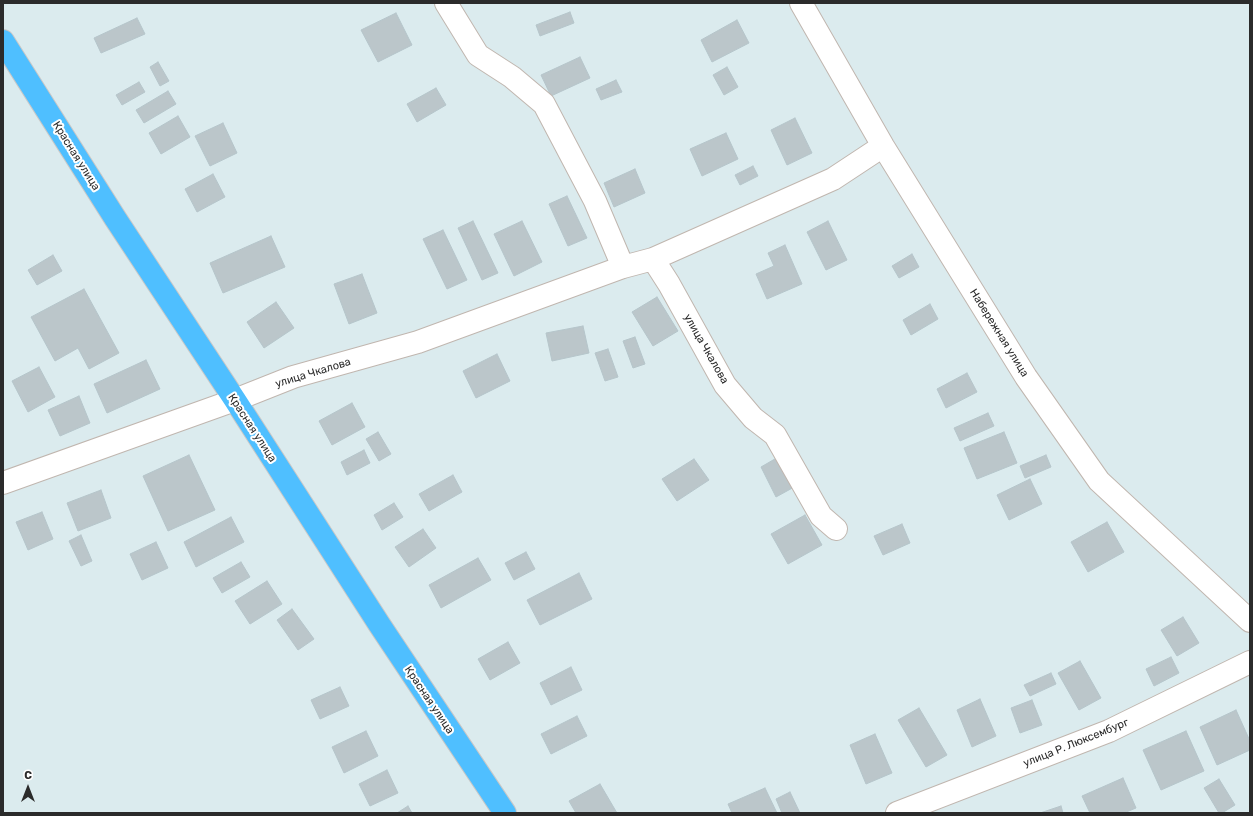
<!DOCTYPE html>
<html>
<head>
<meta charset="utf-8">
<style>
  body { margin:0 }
  #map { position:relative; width:1253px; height:816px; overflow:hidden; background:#dbebee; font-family:Rubik,sans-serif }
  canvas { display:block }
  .frame { position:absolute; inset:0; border:4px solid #2b2b2b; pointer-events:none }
  .north { position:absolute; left:8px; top:768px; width:40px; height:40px; -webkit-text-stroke:3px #fff; paint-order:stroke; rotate:0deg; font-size:11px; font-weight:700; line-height:16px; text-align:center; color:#2b2b2b }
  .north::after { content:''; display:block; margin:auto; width:14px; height:18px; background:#2b2b2b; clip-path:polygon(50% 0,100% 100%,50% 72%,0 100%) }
</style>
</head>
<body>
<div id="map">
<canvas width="1253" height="816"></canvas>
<div class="frame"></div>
<div class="north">С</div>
</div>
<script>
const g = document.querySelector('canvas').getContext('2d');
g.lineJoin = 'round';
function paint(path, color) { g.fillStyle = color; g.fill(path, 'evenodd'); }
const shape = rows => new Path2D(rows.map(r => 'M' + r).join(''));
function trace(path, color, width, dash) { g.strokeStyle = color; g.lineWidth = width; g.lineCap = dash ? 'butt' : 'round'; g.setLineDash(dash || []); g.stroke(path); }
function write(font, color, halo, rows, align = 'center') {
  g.font = font + ' Rubik,sans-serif'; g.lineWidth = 4; g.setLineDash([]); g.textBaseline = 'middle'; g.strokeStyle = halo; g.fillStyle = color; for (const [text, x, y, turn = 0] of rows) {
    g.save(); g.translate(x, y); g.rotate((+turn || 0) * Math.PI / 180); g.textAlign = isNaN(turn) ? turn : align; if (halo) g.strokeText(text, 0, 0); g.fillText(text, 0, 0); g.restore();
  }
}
const building = shape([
  [570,12,574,23,540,36,536,25,570,12],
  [396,13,412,45,378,62,361,30,396,13],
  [137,18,145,34,101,53,94,38,137,18],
  [737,20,749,43,712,62,701,40,737,20],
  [580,57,590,78,551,96,541,75,580,57],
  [158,62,169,81,160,86,150,67,158,62],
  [727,67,738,87,724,95,713,75,727,67],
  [616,80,622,92,601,100,596,89,616,80],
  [139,82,145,92,122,105,116,95,139,82],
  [436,88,446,105,417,122,407,104,436,88],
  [168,91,176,104,144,123,136,110,168,91],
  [178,116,190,137,161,154,149,133,178,116],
  [795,118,812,153,787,165,771,130,795,118],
  [223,123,237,153,210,166,195,136,223,123],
  [726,133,738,159,702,176,690,149,726,133],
  [753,166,758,176,740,185,735,175,753,166],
  [635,169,645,193,614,207,604,183,635,169],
  [213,174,225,197,197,212,185,189,213,174],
  [567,196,587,238,568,246,549,204,567,196],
  [473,221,498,273,482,280,458,228,473,221],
  [522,221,542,262,514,276,494,234,522,221],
  [828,221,847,260,826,270,807,232,828,221],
  [443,230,467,280,447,289,423,239,443,230],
  [271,236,285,267,223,293,210,263,271,236],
  [785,245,802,284,767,299,756,274,774,266,768,253,785,245],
  [912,254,919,267,899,278,892,266,912,254],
  [53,255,62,271,37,285,28,270,53,255],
  [362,274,377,313,349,324,334,284,362,274],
  [84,289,119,353,89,369,78,348,55,361,31,317,84,289],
  [657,297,678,331,653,346,632,312,657,297],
  [276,302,294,328,264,348,247,322,276,302],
  [930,304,938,319,911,335,903,320,930,304],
  [583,326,589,353,552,361,546,333,583,326],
  [635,337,645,364,633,368,623,341,635,337],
  [608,349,618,377,605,381,595,353,608,349],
  [497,354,510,381,476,398,463,371,497,354],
  [146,360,160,389,107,413,94,384,146,360],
  [39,367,55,397,28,412,12,381,39,367],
  [967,373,977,392,946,408,937,389,967,373],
  [79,396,90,423,60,436,48,410,79,396],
  [352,403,365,427,332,445,319,421,352,403],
  [988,413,994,426,960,441,954,428,988,413],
  [378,432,391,454,379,461,366,439,378,432],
  [1004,432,1017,463,977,479,964,448,1004,432],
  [364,450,370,463,347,475,341,462,364,450],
  [189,455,215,510,168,531,143,476,189,455],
  [1046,455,1051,467,1025,478,1020,466,1046,455],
  [780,456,796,486,776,497,761,467,780,456],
  [694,459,709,480,677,501,662,479,694,459],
  [453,475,462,492,429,511,419,494,453,475],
  [1030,479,1042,504,1009,520,997,495,1030,479],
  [101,490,111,518,78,531,67,503,101,490],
  [394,503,403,517,382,530,374,515,394,503],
  [42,512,53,539,28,550,16,522,42,512],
  [805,515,822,545,788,564,771,534,805,515],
  [231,517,244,542,196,567,184,542,231,517],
  [1107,522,1124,552,1088,572,1071,542,1107,522],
  [902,524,910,543,883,555,874,536,902,524],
  [423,529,436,548,409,567,395,547,423,529],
  [81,535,92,561,81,566,69,541,81,535],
  [156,542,168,568,142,580,130,554,156,542],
  [526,552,535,569,514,580,505,563,526,552],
  [478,558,491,580,441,608,429,585,478,558],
  [241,562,250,577,222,593,213,578,241,562],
  [579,573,592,599,540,625,527,600,579,573],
  [267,581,282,604,250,624,235,601,267,581],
  [292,609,314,639,298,650,277,620,292,609],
  [1183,617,1199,643,1177,656,1161,630,1183,617],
  [508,642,520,663,490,680,478,659,508,642],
  [1171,657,1179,673,1154,686,1146,669,1171,657],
  [1080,661,1101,698,1079,710,1058,673,1080,661],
  [571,667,582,690,551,705,540,683,571,667],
  [1051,673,1056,684,1030,696,1024,685,1051,673],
  [340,687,349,706,320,719,311,700,340,687],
  [980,699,996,736,972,747,957,710,980,699],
  [1032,700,1042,725,1020,733,1011,708,1032,700],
  [919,708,947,755,926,767,898,720,919,708],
  [1236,710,1250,741,1250,750,1217,765,1200,727,1236,710],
  [577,716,587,736,551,754,541,734,577,716],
  [366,731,378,756,344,773,332,747,366,731],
  [1186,731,1204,771,1161,790,1143,750,1186,731],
  [875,734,892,773,866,784,850,745,875,734],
  [387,770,398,793,370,806,359,784,387,770],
  [1123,778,1136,808,1124,813,1090,813,1082,796,1123,778],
  [1219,779,1235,805,1222,813,1219,813,1204,788,1219,779],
  [600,784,617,813,576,813,569,801,600,784],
  [765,788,777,813,732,813,728,804,765,788],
  [790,792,800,813,782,813,776,799,790,792],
  [408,806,412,813,397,813,408,806],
  [1061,806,1063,813,1040,813,1061,806]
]);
const minor = shape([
  [446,3,478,55,512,77,544,104,595,201,623,267],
  [801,3,883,146,1026,377,1099,481,1250,621],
  [653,259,669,284,725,385,753,418,775,435,821,516,836,529],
  [3,483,235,400,293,377,418,342,623,267,653,259,833,179,883,146]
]);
const tertiary = shape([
  [897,813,1109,731,1250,662]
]);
const primary = shape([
  [3,41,115,218,235,400,379,624,505,813]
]);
const streetNames = [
  ["Красная улица",76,156,58],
  ["Набережная улица",999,333,58],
  ["улица Чкалова",706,349,60],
  ["улица Чкалова",313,373,-17],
  ["Красная улица",252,428,57],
  ["Красная улица",429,700,56],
  ["улица Р. Люксембург",1076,743,-22]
];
paint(building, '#bbc6ca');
trace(building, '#b5c5ca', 1);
trace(minor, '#c0b6af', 24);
trace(tertiary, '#c0b6af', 24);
trace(primary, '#c8c8c8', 24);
trace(minor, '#fff', 22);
trace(tertiary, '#fff', 22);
trace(primary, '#4fbfff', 22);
write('11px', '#2b2b2b', '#fff', streetNames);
</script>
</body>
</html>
